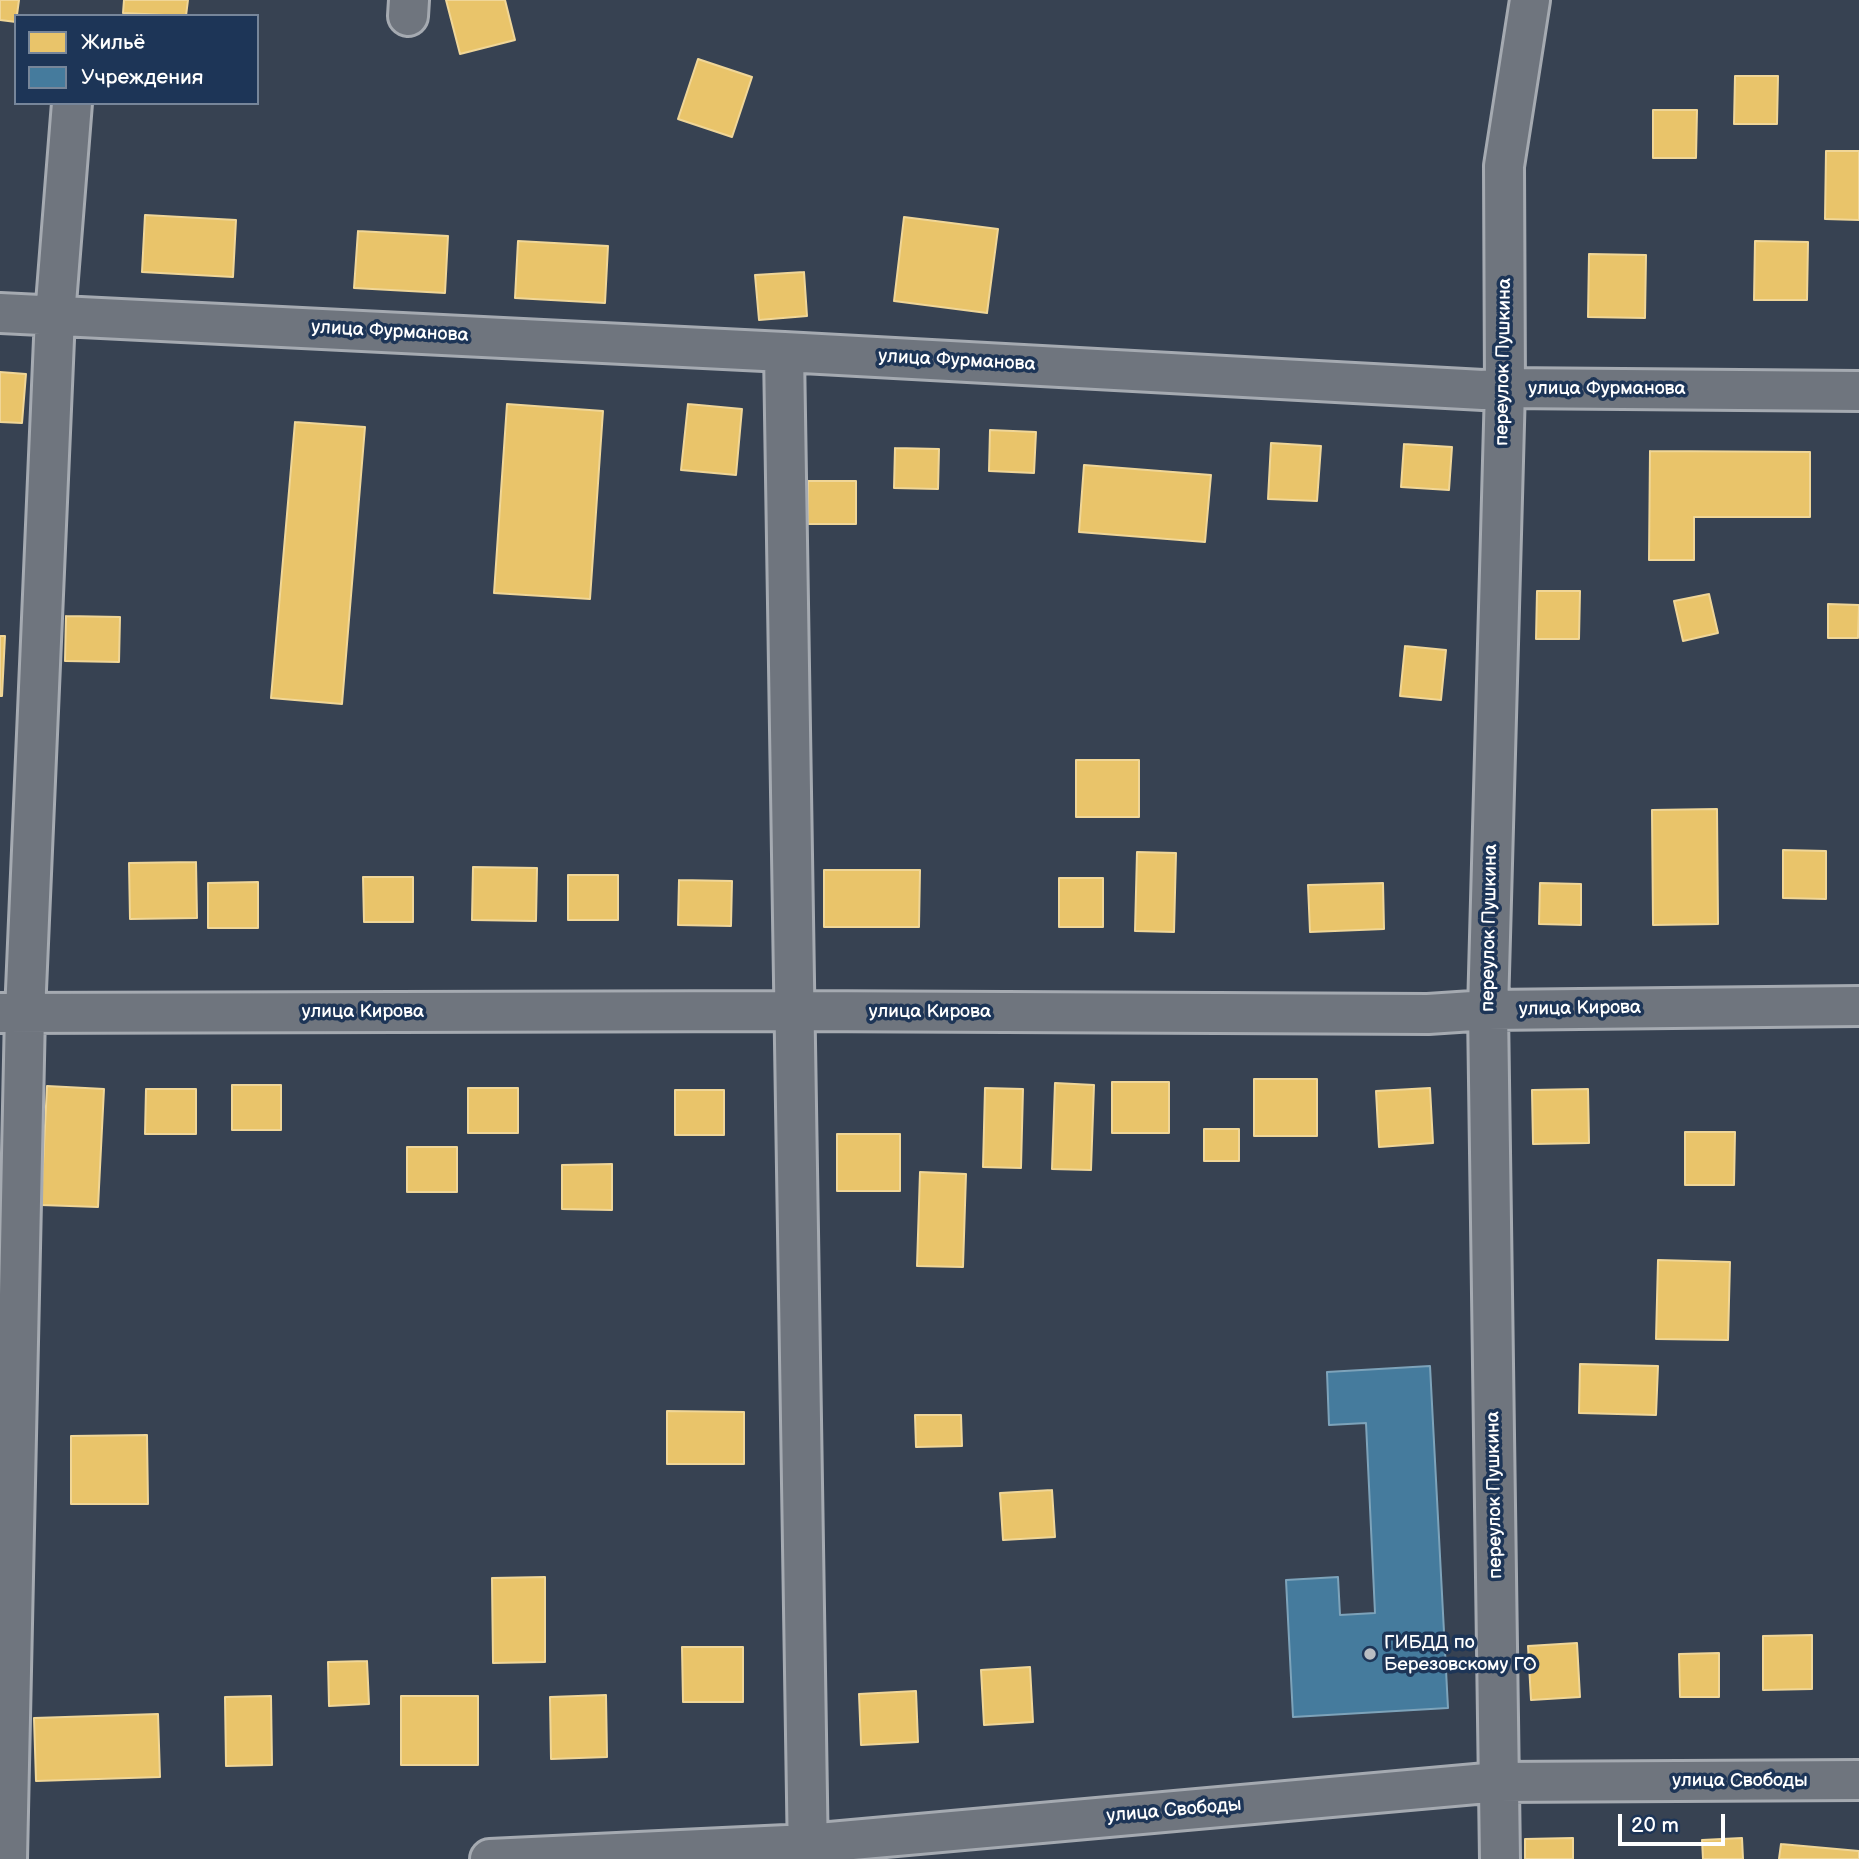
<!DOCTYPE html>
<html>
<head>
<meta charset="utf-8">
<style>
  body { margin:0 }
  #map { position:relative; width:1859px; height:1859px; overflow:hidden; background:#374252; font-family:"Balsamiq Sans",sans-serif }
  canvas { display:block }
  .legend { position:absolute; left:14px; top:14px; width:245px; height:91px; box-sizing:border-box; background:#1d3557; border:2px solid #77869a; margin:0; padding:9px 12px; list-style:none; font-size:21px; color:#fff }
  .legend li { display:flex; align-items:center; gap:14px; height:35px }
  .legend b { width:35px; border:2px solid #77869a }
  .scale { position:absolute; left:1618px; top:1814px; width:107px; height:32px; box-sizing:border-box; border:4px solid #fff; border-top:0; padding-left:9px; font-size:21px; line-height:24px; white-space:nowrap; color:#fff; -webkit-text-stroke:5px #1d3557; paint-order:stroke }
</style>
</head>
<body>
<div id="map">
<canvas width="1859" height="1859"></canvas>
<ul class="legend">
<li><b style="height:19px;background:#e9c46a"></b>Жильё</li>
<li><b style="height:19px;background:#457b9d"></b>Учреждения</li>
</ul>
<div class="scale">20 m</div>
</div>
<script>
const g = document.querySelector('canvas').getContext('2d');
g.lineJoin = 'round';
function paint(path, color) { g.fillStyle = color; g.fill(path, 'evenodd'); }
const shape = rows => new Path2D(rows.map(r => 'M' + r).join(''));
function trace(path, color, width, dash) { g.strokeStyle = color; g.lineWidth = width; g.lineCap = dash ? 'butt' : 'round'; g.setLineDash(dash || []); g.stroke(path); }
function write(font, color, halo, rows, align = 'center') {
  g.font = font + ' "Balsamiq Sans",sans-serif'; g.lineWidth = 7; g.setLineDash([]); g.textBaseline = 'middle'; g.strokeStyle = halo; g.fillStyle = color; for (const [text, x, y, turn = 0] of rows) {
    g.save(); g.translate(x, y); g.rotate((+turn || 0) * Math.PI / 180); g.textAlign = isNaN(turn) ? turn : align; if (halo) g.strokeText(text, 0, 0); g.fillText(text, 0, 0); g.restore();
  }
}
const homes = shape([
  [0,0,19,0,16,22,0,20,0,0],
  [124,0,188,0,186,16,123,13,124,0],
  [446,0,505,0,515,40,460,54,446,0],
  [698,59,752,77,732,137,678,119,698,59],
  [1735,76,1778,76,1777,124,1734,124,1735,76],
  [1653,110,1697,110,1696,158,1653,158,1653,110],
  [1826,151,1859,151,1859,220,1825,219,1826,151],
  [145,215,236,220,233,277,142,272,145,215],
  [904,217,998,229,987,313,894,301,904,217],
  [358,231,448,236,445,293,354,288,358,231],
  [518,241,608,246,605,303,515,298,518,241],
  [1755,241,1808,242,1807,300,1754,300,1755,241],
  [1589,254,1646,255,1645,318,1588,317,1589,254],
  [804,272,807,316,759,320,755,275,804,272],
  [0,372,26,374,22,423,0,422,0,372],
  [507,404,603,411,590,599,494,593,507,404],
  [688,404,742,409,736,475,681,470,688,404],
  [295,422,365,427,342,704,271,698,295,422],
  [990,430,1036,432,1034,473,989,471,990,430],
  [1271,443,1321,446,1317,501,1268,499,1271,443],
  [1404,444,1452,447,1449,490,1401,487,1404,444],
  [895,448,939,449,938,489,894,488,895,448],
  [1650,451,1810,452,1810,517,1694,517,1694,560,1649,560,1650,451],
  [1084,465,1211,475,1205,542,1079,532,1084,465],
  [808,481,856,481,856,524,808,524,808,481],
  [1537,591,1580,591,1579,639,1536,639,1537,591],
  [1709,594,1718,633,1683,641,1674,601,1709,594],
  [1828,604,1859,605,1858,638,1828,638,1828,604],
  [66,616,120,617,119,662,65,661,66,616],
  [0,636,5,636,2,696,0,696,0,636],
  [1405,646,1446,650,1441,700,1400,696,1405,646],
  [1076,760,1139,760,1139,817,1076,817,1076,760],
  [1717,809,1718,924,1653,925,1652,810,1717,809],
  [1783,850,1826,851,1826,899,1783,898,1783,850],
  [1137,852,1176,853,1174,932,1135,931,1137,852],
  [196,862,197,918,130,919,129,863,196,862],
  [473,867,537,868,536,921,472,920,473,867],
  [824,870,920,870,919,927,824,927,824,870],
  [568,875,618,875,618,920,568,920,568,875],
  [363,877,413,877,413,922,364,922,363,877],
  [1059,878,1103,878,1103,927,1059,927,1059,878],
  [679,880,732,881,731,926,678,925,679,880],
  [258,882,258,928,208,928,208,883,258,882],
  [1383,883,1384,929,1310,932,1308,885,1383,883],
  [1540,883,1581,884,1581,925,1539,924,1540,883],
  [1254,1079,1317,1079,1317,1136,1254,1136,1254,1079],
  [1112,1082,1169,1082,1169,1133,1112,1133,1112,1082],
  [1055,1083,1094,1085,1091,1170,1052,1169,1055,1083],
  [232,1085,281,1085,281,1130,232,1130,232,1085],
  [47,1086,104,1089,98,1207,41,1205,47,1086],
  [468,1088,518,1088,518,1133,468,1133,468,1088],
  [985,1088,1023,1089,1021,1168,983,1167,985,1088],
  [1430,1088,1433,1143,1379,1147,1376,1091,1430,1088],
  [146,1089,196,1089,196,1134,145,1134,146,1089],
  [1588,1089,1589,1143,1533,1144,1532,1090,1588,1089],
  [675,1090,724,1090,724,1135,675,1135,675,1090],
  [1204,1129,1239,1129,1239,1161,1204,1161,1204,1129],
  [1685,1132,1735,1132,1734,1185,1685,1185,1685,1132],
  [837,1134,900,1134,900,1191,837,1191,837,1134],
  [407,1147,457,1147,457,1192,407,1192,407,1147],
  [612,1164,612,1210,562,1209,562,1165,612,1164],
  [920,1172,966,1174,963,1267,917,1266,920,1172],
  [1658,1260,1730,1262,1728,1340,1656,1339,1658,1260],
  [1580,1364,1658,1366,1656,1415,1579,1413,1580,1364],
  [667,1411,744,1412,744,1464,667,1464,667,1411],
  [915,1415,961,1415,962,1446,916,1447,915,1415],
  [147,1435,148,1504,71,1504,71,1436,147,1435],
  [1052,1490,1055,1537,1003,1540,1000,1493,1052,1490],
  [545,1577,545,1662,493,1663,492,1578,545,1577],
  [1812,1635,1812,1689,1763,1690,1763,1636,1812,1635],
  [1577,1643,1580,1697,1531,1700,1528,1646,1577,1643],
  [682,1647,743,1647,743,1702,683,1702,682,1647],
  [1719,1653,1719,1697,1680,1697,1679,1654,1719,1653],
  [367,1661,369,1704,329,1706,328,1662,367,1661],
  [1030,1667,1033,1722,984,1725,981,1670,1030,1667],
  [916,1691,918,1742,861,1745,859,1694,916,1691],
  [606,1695,607,1757,551,1759,550,1697,606,1695],
  [271,1696,272,1765,226,1766,225,1697,271,1696],
  [401,1696,478,1696,478,1765,401,1765,401,1696],
  [158,1714,160,1777,36,1781,34,1718,158,1714],
  [1573,1838,1573,1859,1525,1859,1525,1839,1573,1838],
  [1742,1838,1743,1859,1703,1859,1702,1840,1742,1838],
  [1781,1844,1859,1851,1859,1859,1779,1859,1781,1844]
]);
const public = shape([
  [1430,1366,1448,1708,1293,1717,1286,1580,1338,1577,1340,1615,1375,1613,1366,1423,1329,1425,1327,1372,1430,1366]
]);
const minor = shape([
  [408,16,409,0],
  [0,313,784,352,1483,390,1505,388,1859,391],
  [784,352,808,1859],
  [0,1013,794,1011,1428,1014,1488,1010,1859,1006],
  [7,1859,25,1013,55,316,72,103],
  [490,1859,808,1844,1498,1782,1859,1780],
  [1500,1859,1488,1010,1505,388,1504,166,1530,0]
]);
const markers = [
  [1370,1654,7,"#b9bdc2"]
];
const streetNames = [
  ["улица Фурманова",390,332,3],
  ["улица Фурманова",957,361,3],
  ["переулок Пушкина",1504,362,-89],
  ["улица Фурманова",1607,389],
  ["переулок Пушкина",1490,928,-89],
  ["улица Кирова",1580,1009,-1],
  ["улица Кирова",363,1012],
  ["улица Кирова",930,1012],
  ["переулок Пушкина",1495,1495,-91],
  ["улица Свободы",1740,1781],
  ["улица Свободы",1174,1811,-5]
];
const poiNames = [
  ["ГИБДД по",1384,1643],
  ["Березовскому ГО",1384,1665]
];
paint(homes, '#e9c46a');
trace(homes, '#f0d697', 2);
paint(public, '#457b9d');
trace(public, '#7da3ba', 2);
trace(minor, '#a5aab1', 44);
trace(minor, '#6f757e', 38);
for (const [x, y, r, color] of markers) { const dot = new Path2D(); dot.arc(x, y, r, 0, 2 * Math.PI); g.fillStyle = color; g.fill(dot); trace(dot, '#1d3557', 2.5); }
write('19px', '#fff', '#1d3557', streetNames);
write('19px', '#fff', '#1d3557', poiNames, 'left');
</script>
</body>
</html>
